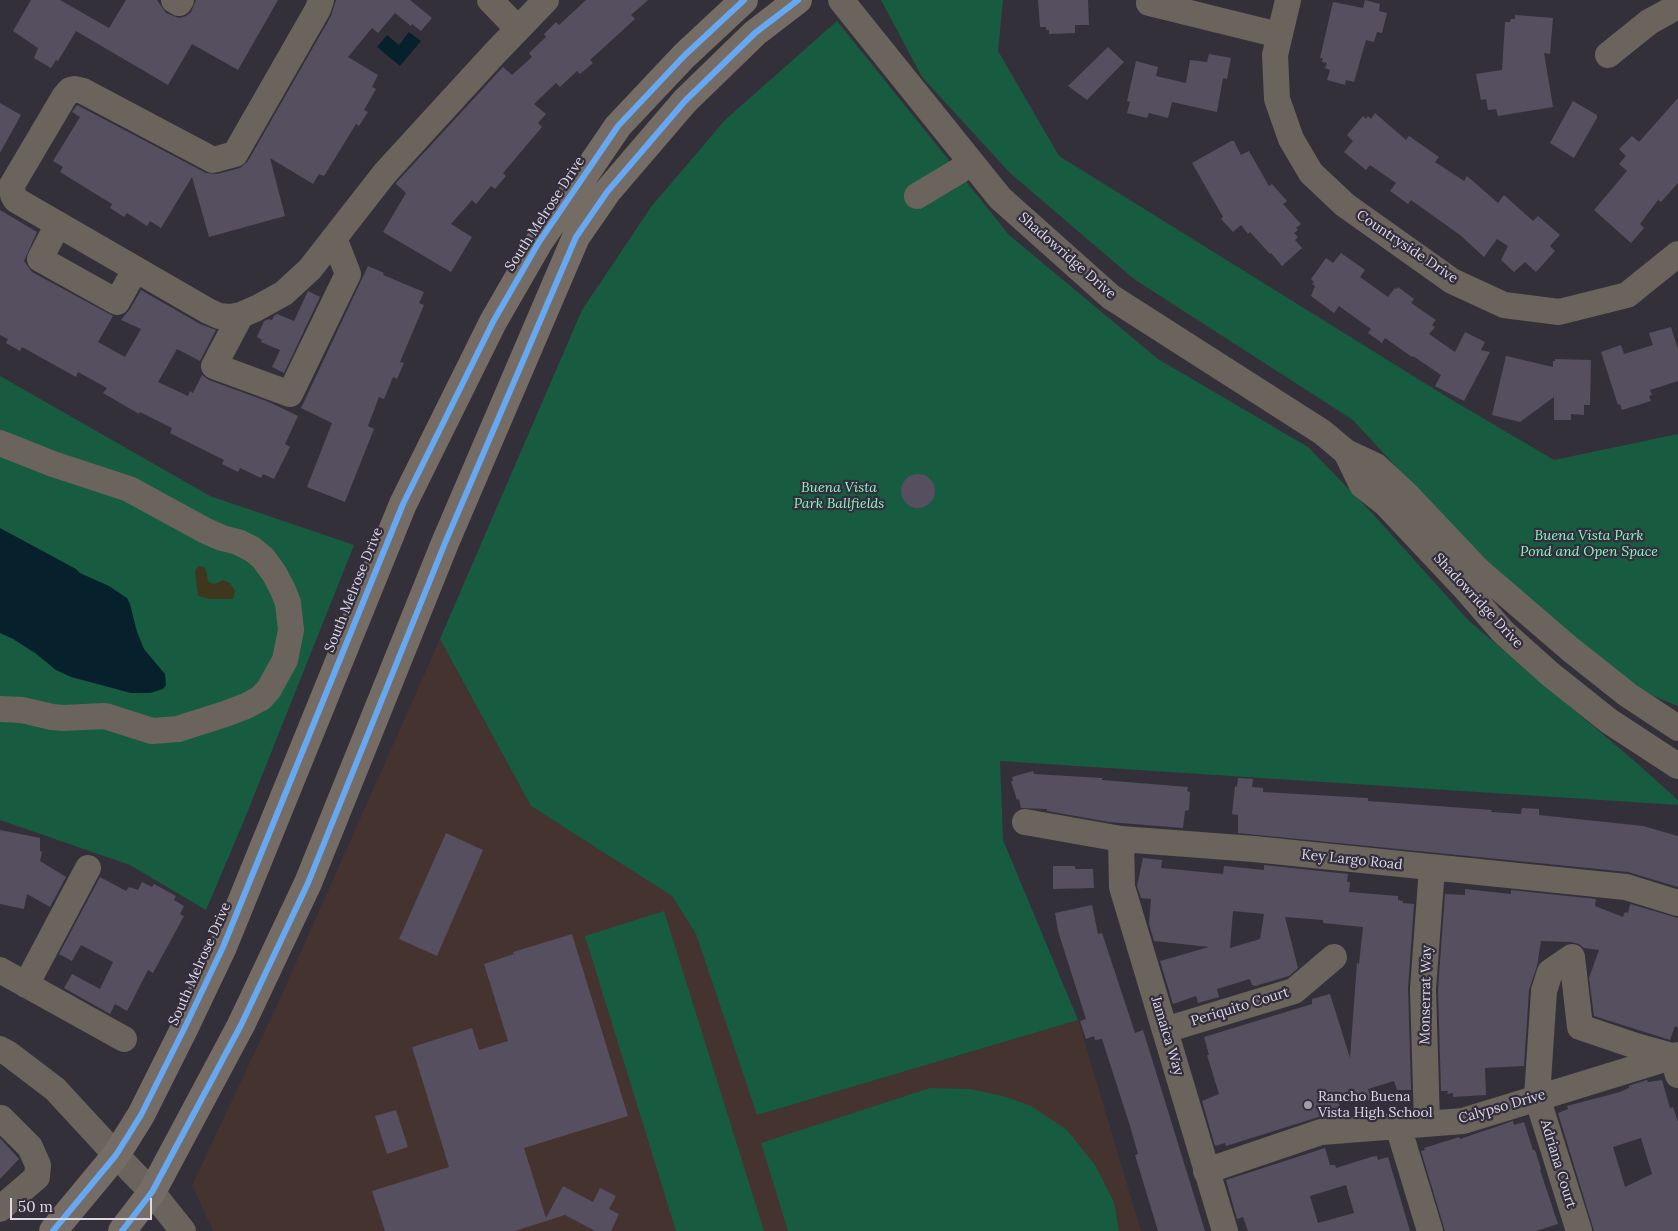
<!DOCTYPE html>
<html>
<head>
<meta charset="utf-8">
<style>
  body { margin:0 }
  #map { position:relative; width:1678px; height:1231px; overflow:hidden; background:#34303a; font-family:Lora,serif }
  canvas { display:block }
  .scale { position:absolute; left:10px; top:1198px; width:142px; height:22px; box-sizing:border-box; border:2px solid #dddae4; border-top:0; padding-left:6px; font-size:15px; line-height:18px; white-space:nowrap; color:#dddae4; -webkit-text-stroke:4px #332d3d; paint-order:stroke }
</style>
</head>
<body>
<div id="map">
<canvas width="1678" height="1231"></canvas>
<div class="scale">50 m</div>
</div>
<script>
const g = document.querySelector('canvas').getContext('2d');
g.lineJoin = 'round';
function paint(path, color) { g.fillStyle = color; g.fill(path, 'evenodd'); }
const shape = rows => new Path2D(rows.map(r => 'M' + r).join(''));
function trace(path, color, width, dash) { g.strokeStyle = color; g.lineWidth = width; g.lineCap = dash ? 'butt' : 'round'; g.setLineDash(dash || []); g.stroke(path); }
function write(font, color, halo, rows, align = 'center') {
  g.font = font + ' Lora,serif'; g.lineWidth = 4.5; g.setLineDash([]); g.textBaseline = 'middle'; g.strokeStyle = halo; g.fillStyle = color; for (const [text, x, y, turn = 0] of rows) {
    g.save(); g.translate(x, y); g.rotate((+turn || 0) * Math.PI / 180); g.textAlign = isNaN(turn) ? turn : align; if (halo) g.strokeText(text, 0, 0); g.fillText(text, 0, 0); g.restore();
  }
}
const education = shape([
  [440,639,531,806,672,896,696,934,757,1115,1078,1020,1141,1231,213,1231,192,1185,279,1001]
]);
const green = shape([
  [881,0,1003,0,998,51,1059,156,1447,397,1554,460,1678,434,1678,706,1580,666,1353,420,1134,279,1010,173,922,77],
  [837,21,1009,235,1158,359,1308,447,1371,512,1470,622,1632,759,1678,800,1678,805,1000,761,1003,840,1078,1020,757,1115,696,934,672,896,531,806,440,639,582,310,651,207,725,120],
  [0,376,210,496,354,545,243,823,206,910,130,865,0,820],
  [664,911,764,1231,676,1231,585,936],
  [930,1088,969,1089,1003,1096,1031,1106,1067,1130,1095,1165,1114,1202,1119,1231,788,1231,761,1143]
]);
const sand = shape([
  [198,566,204,567,206,570,208,581,211,583,215,584,223,580,230,583,235,591,233,599,210,599,198,596,195,571]
]);
const water = shape([
  [409,32,421,41,400,66,377,47,387,35,399,45],
  [0,528,76,569,80,573,109,586,127,598,130,604,137,632,144,649,165,674,166,685,163,689,150,693,131,693,71,677,56,670,35,653,13,639,0,633]
]);
const building = shape([
  [31,0,60,0,109,28,126,0,157,0,166,13,179,18,186,16,191,12,196,0,278,0,238,70,192,44,168,85,76,31,58,61,56,60,51,68,34,58,38,48,13,31],
  [336,0,410,0,432,18,421,31,412,24,411,26,395,13,378,33,372,28,348,57,378,75,372,87,376,89,364,110,368,112,359,126,356,124,324,176,319,174,313,184,270,158,285,216,209,237,192,177,161,228,150,221,147,226,127,213,124,217,110,208,112,204,60,172,63,167,53,161,80,117,72,112,77,105,206,173,217,174,240,168,248,161,331,16],
  [586,0,648,0,631,15,635,19,590,60,593,63,580,74,577,71,560,87,556,83,534,104,546,114,538,123,542,127,503,173,506,176,495,189,491,186,476,204,472,200,451,224,472,237,451,272,383,232,406,193,396,184,396,183,503,67,512,75,532,57,529,53,546,37,544,34,556,22,559,25],
  [1038,0,1088,0,1089,25,1075,25,1075,33,1049,34,1049,30,1046,30,1046,27,1040,27],
  [1365,0,1380,4,1379,11,1387,13,1382,33,1377,32,1374,42,1366,40,1354,82,1346,80,1345,85,1327,80,1330,70,1325,68,1327,63,1322,62,1323,58,1320,58,1333,2,1363,8],
  [1515,15,1553,18,1550,54,1544,53,1553,107,1498,116,1496,109,1488,110,1486,99,1481,100,1476,74,1502,70,1505,22,1510,22,1511,19,1515,19],
  [1108,47,1124,62,1087,100,1068,86],
  [1209,54,1231,58,1227,79,1223,78,1217,112,1172,102,1168,118,1149,113,1147,118,1127,113,1130,102,1127,101,1136,61,1158,67,1156,76,1186,83,1190,60,1207,62],
  [1678,98,1678,183,1661,202,1658,200,1640,224,1644,228,1631,243,1594,210,1627,171,1619,164,1626,156,1619,149,1632,136,1639,142],
  [1573,101,1597,115,1597,118,1574,158,1550,143],
  [0,103,21,115,0,153],
  [1375,113,1406,140,1409,136,1439,157,1435,162,1464,181,1467,176,1498,203,1504,195,1533,221,1538,216,1560,235,1550,246,1555,251,1536,272,1525,262,1514,272,1501,260,1508,246,1497,239,1484,257,1460,235,1411,200,1408,204,1390,191,1396,183,1370,165,1366,170,1344,152,1353,141,1347,135,1363,116,1366,119,1368,116,1371,119],
  [1231,141,1234,141,1241,155,1249,151,1269,186,1272,184,1287,201,1283,204,1301,224,1296,228,1298,230,1294,233,1298,237,1295,240,1302,248,1282,266,1271,253,1270,254,1250,232,1248,234,1241,225,1233,232,1221,219,1223,217,1192,163],
  [0,210,37,232,24,261,32,272,113,316,98,342,125,357,141,329,121,320,130,309,141,290,200,324,216,330,200,361,177,349,158,382,188,396,190,391,193,393,202,375,209,380,269,402,298,416,285,444,290,447,274,479,263,474,261,478,240,468,238,472,222,464,224,460,170,433,172,428,140,412,139,414,103,393,107,388,78,372,76,377,22,347,20,351,6,343,8,339,0,335],
  [1341,253,1365,270,1360,277,1388,297,1395,288,1397,289,1398,287,1414,299,1411,303,1436,320,1432,325,1435,327,1429,334,1455,352,1465,332,1485,342,1481,350,1490,352,1464,401,1435,386,1441,375,1413,356,1412,357,1385,338,1382,343,1368,333,1371,329,1339,306,1334,313,1311,296,1315,286,1312,284,1314,282,1311,279,1326,258,1333,263],
  [368,266,384,273,383,275,424,292,419,303,424,305,400,362,404,363,397,379,393,377,384,399,379,397,368,426,374,429,345,502,307,487,332,423,301,408],
  [308,291,320,297,284,373,272,367,280,350,261,342,262,340,257,337,264,321,269,319,272,320,274,316,277,314,294,321],
  [1671,327,1678,349,1678,381,1650,390,1652,395,1649,396,1651,401,1622,410,1620,404,1618,405,1601,352,1621,345,1624,354,1653,345,1649,333],
  [1506,356,1553,367,1553,361,1555,361,1555,359,1591,360,1590,405,1584,405,1584,415,1571,414,1571,420,1554,420,1554,397,1520,422,1492,415],
  '901 491a17 17 0 1 1 34 0a17 17 0 1 1-34 0Z',
  [1033,771,1034,774,1102,778,1102,780,1188,787,1187,791,1190,792,1189,810,1185,811,1183,828,1109,822,1047,811,1047,809,1021,808,1019,799,1017,800,1011,781,1013,781,1012,777],
  [1238,778,1253,779,1252,787,1263,788,1263,792,1368,798,1368,801,1492,810,1491,812,1521,814,1522,808,1539,809,1539,815,1643,826,1678,836,1678,887,1628,872,1238,833,1238,815,1232,814,1235,786,1237,787],
  [0,830,40,838,40,851,42,852,40,861,66,877,50,907,27,894,24,909,0,904],
  [446,833,483,850,437,956,399,939],
  [1143,858,1162,860,1161,868,1223,874,1224,866,1264,870,1264,865,1348,874,1347,882,1350,882,1349,892,1398,896,1398,900,1403,901,1403,903,1414,904,1408,988,1411,1090,1397,1090,1394,1081,1368,1089,1372,1100,1338,1102,1341,1110,1226,1146,1225,1143,1215,1146,1202,1101,1219,1094,1207,1055,1209,1055,1204,1037,1312,1004,1312,999,1330,994,1350,1058,1357,963,1359,964,1363,927,1323,923,1323,920,1285,917,1298,968,1289,976,1255,986,1252,985,1250,979,1217,989,1219,997,1198,1003,1196,996,1173,1004,1160,961,1209,947,1154,941,1149,924,1151,899,1141,898,1137,886],
  [1233,911,1264,914,1260,939,1230,948],
  [1053,866,1075,866,1075,869,1093,869,1094,888,1053,889],
  [100,877,126,891,129,887,138,890,142,882,152,887,154,884,176,896,174,900,184,906,180,914,184,916,153,973,148,970,127,1011,115,1004,110,1014,64,988,72,974,100,989,113,962,81,945,72,961,59,954],
  [1465,889,1511,894,1511,890,1596,899,1595,906,1623,917,1625,912,1628,913,1630,904,1678,918,1678,1028,1675,1026,1670,1040,1594,1016,1589,978,1599,950,1584,948,1579,944,1571,942,1541,941,1537,966,1529,990,1524,1066,1485,1068,1486,1095,1453,1097,1453,1093,1447,1094,1448,1091,1441,1091,1438,989,1445,894,1465,895],
  [1092,905,1098,934,1102,933,1135,1033,1143,1030,1205,1231,1158,1231,1135,1155,1138,1154,1130,1126,1102,1039,1095,1040,1094,1036,1086,1039,1080,1021,1086,1019,1058,931,1055,913],
  [572,934,628,1116,524,1148,546,1218,563,1186,593,1202,600,1188,616,1196,609,1209,619,1214,611,1231,595,1231,565,1215,515,1231,385,1231,372,1191,449,1167,412,1047,472,1028,479,1050,508,1041,484,964,514,954,513,952],
  [1647,1080,1648,1082,1662,1080,1670,1108,1673,1107,1678,1122,1678,1231,1594,1231,1558,1113,1568,1109,1567,1106,1620,1092,1629,1088,1629,1086,1634,1084],
  [1641,1138,1652,1174,1625,1187,1613,1147],
  [396,1110,408,1147,387,1154,375,1116],
  [1513,1121,1514,1125,1524,1122,1533,1150,1535,1150,1541,1169,1540,1170,1558,1224,1536,1231,1445,1231,1421,1151,1425,1150,1424,1148,1459,1137,1460,1139],
  [0,1138,19,1159,0,1179],
  [1325,1148,1330,1165,1335,1165,1336,1168,1371,1157,1377,1156,1378,1160,1388,1157,1410,1231,1248,1231,1243,1217,1237,1219,1226,1180],
  [1346,1185,1354,1213,1318,1223,1310,1196]
]);
const minor = shape([
  [174,0,179,3,181,0],
  [321,0,318,9,235,154,213,160,83,91,74,89,70,90,64,97,12,185,13,195,16,200,208,311,219,316,230,317,241,315,257,308,284,293,310,269,385,173,494,54,546,0],
  [490,0,518,29],
  [841,0,1000,198,1111,297,1322,432,1346,452,1376,466,1406,494,1477,569,1570,649,1628,695,1678,728],
  [1288,0,1275,55,1277,99,1291,139,1311,173,1345,205,1452,281,1504,305,1559,312,1627,295,1678,254],
  [1149,3,1279,35],
  [1608,55,1649,22,1678,6],
  [917,196,972,163],
  [58,224,40,259,117,302,135,270],
  [241,315,214,366,290,394,348,274,334,238],
  [0,443,53,464,129,489,206,531,222,538,238,542,252,549,263,558,274,573,283,590,288,603,291,630,285,660,269,689,261,698,246,706,225,714,178,729,152,731,105,716,63,718,52,717,22,710,0,709],
  [1346,452,1362,485,1386,504,1464,587,1503,632,1550,674,1609,721,1678,766],
  [1025,822,1121,839,1254,849,1626,887,1678,903],
  [1121,839,1122,887,1225,1231],
  [0,970,124,1039],
  [26,985,88,868],
  [1165,1030,1294,991,1334,957],
  [0,1049,9,1054,55,1089,116,1155,152,1192,183,1231],
  [1427,1123,1423,989,1432,868],
  [1398,1126,1430,1231],
  [1206,1171,1321,1132,1463,1121,1678,1055],
  [0,1209,37,1177,38,1165,30,1147,1,1118],
  [1579,1231,1537,1097,1544,991,1550,972,1572,957,1580,1027,1636,1046,1672,1056,1678,1075]
]);
const major = shape([
  [53,1231,116,1155,141,1115,185,1027,223,947,403,504,493,322,539,242,618,126,684,56,744,0],
  [122,1231,152,1192,241,1025,308,883,445,543,576,237,607,192,685,101,755,33,798,0]
]);
const cycleway = shape([
  [53,1231,116,1155,141,1115,185,1027,223,947,403,504,493,322,539,242,618,126,684,56,744,0],
  [122,1231,152,1192,241,1025,308,883,445,543,576,237,607,192,685,101,755,33,798,0]
]);
const markers = [
  [1308,1105,5,"#a29ea8"]
];
const streetNames = [
  ["South Melrose Drive",545,214,-57],
  ["Countryside Drive",1407,247,34],
  ["Shadowridge Drive",1067,256,41],
  ["South Melrose Drive",354,590,-68],
  ["Shadowridge Drive",1478,601,47],
  ["Key Largo Road",1352,860,6],
  ["South Melrose Drive",200,964,-66],
  ["Monserrat Way",1426,995,-89],
  ["Periquito Court",1240,1007,-17],
  ["Jamaica Way",1167,1036,73],
  ["Calypso Drive",1502,1107,-16],
  ["Adriana Court",1558,1164,73]
];
const parkNames = [
  ["Buena Vista",839,488],
  ["Park Ballfields",839,504],
  ["Buena Vista Park",1589,536],
  ["Pond and Open Space",1589,552]
];
const poiNames = [
  ["Rancho Buena",1318,1097],
  ["Vista High School",1318,1113]
];
paint(education, '#44332f');
paint(green, '#175c40');
paint(sand, '#3e371d');
paint(water, '#07212c');
paint(building, '#564f5f');
trace(minor, '#6a645d', 26);
trace(major, '#756c65', 28);
trace(cycleway, '#66a8f1', 6);
for (const [x, y, r, color] of markers) { const dot = new Path2D(); dot.arc(x, y, r, 0, 2 * Math.PI); g.fillStyle = color; g.fill(dot); trace(dot, '#332d3d', 2); }
write('14px', '#dddae4', '#332d3d', streetNames);
write('italic 14px', '#89f7be', '#332d3d', parkNames);
write('14px', '#dddae4', '#332d3d', poiNames, 'left');
</script>
</body>
</html>
